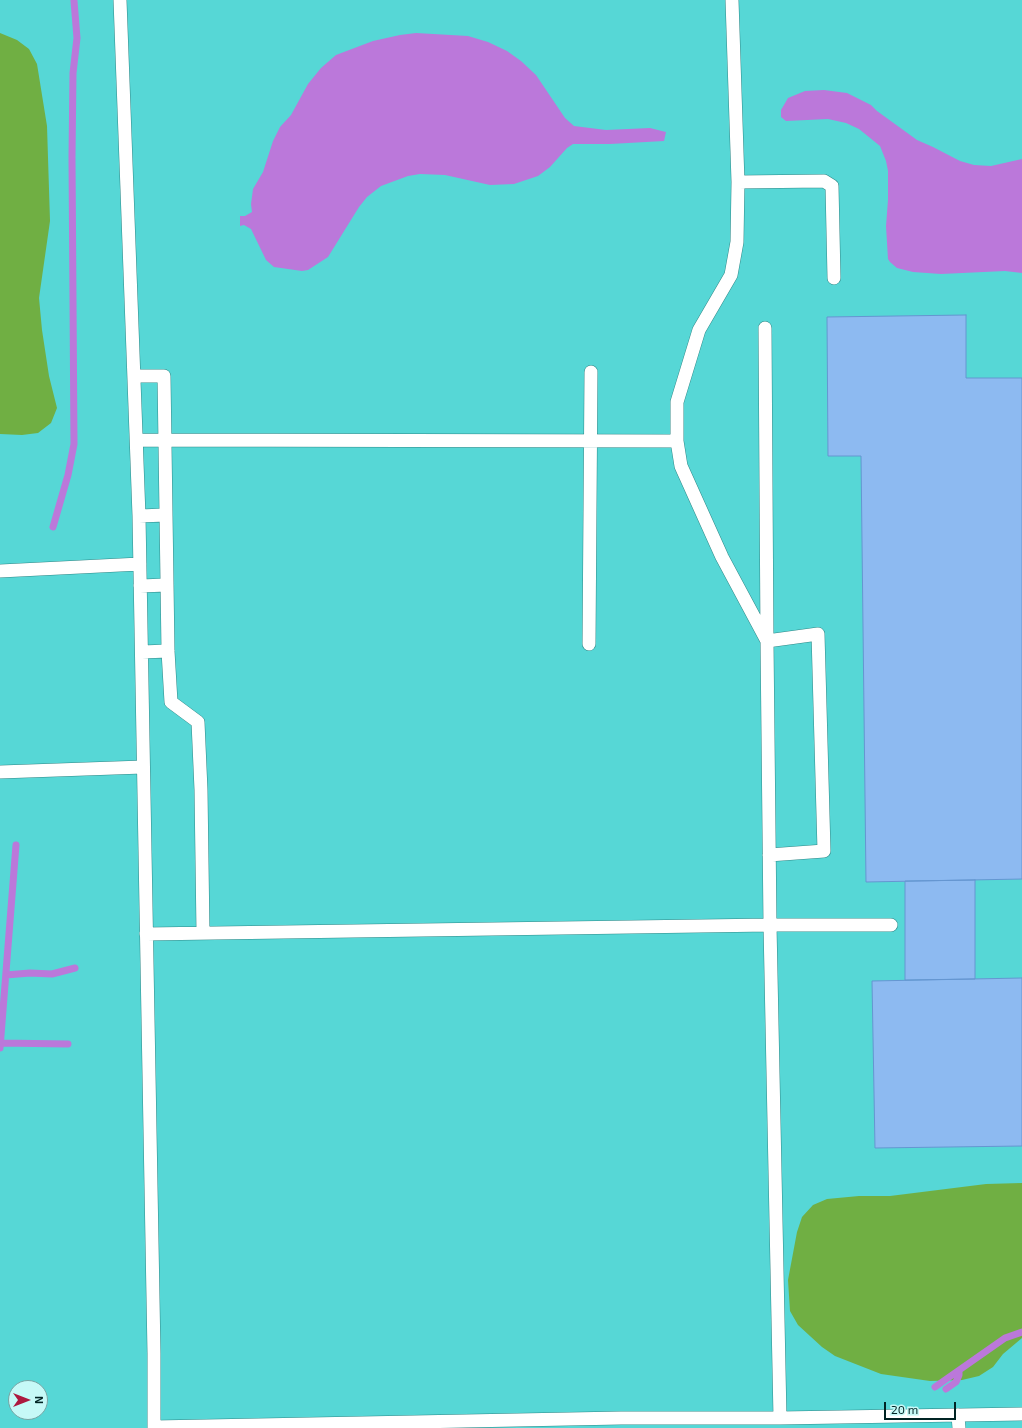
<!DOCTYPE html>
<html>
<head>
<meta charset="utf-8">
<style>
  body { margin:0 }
  #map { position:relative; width:1022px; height:1428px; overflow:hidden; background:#70e2e0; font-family:"Exo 2",sans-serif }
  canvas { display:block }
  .north { position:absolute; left:8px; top:1380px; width:40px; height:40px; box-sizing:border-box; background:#c6f9f7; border:1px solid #77a4a3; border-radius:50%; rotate:90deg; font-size:11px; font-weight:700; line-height:16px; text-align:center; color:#002424 }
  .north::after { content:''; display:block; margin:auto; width:14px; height:18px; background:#ad193f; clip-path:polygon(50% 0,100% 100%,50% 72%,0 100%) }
  .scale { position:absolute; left:884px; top:1402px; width:72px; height:18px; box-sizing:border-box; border:2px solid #002424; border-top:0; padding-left:5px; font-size:12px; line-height:14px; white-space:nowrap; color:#002424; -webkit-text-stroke:3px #c6f9f7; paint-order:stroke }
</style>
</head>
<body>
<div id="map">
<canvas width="1022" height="1428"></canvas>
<div class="north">N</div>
<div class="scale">20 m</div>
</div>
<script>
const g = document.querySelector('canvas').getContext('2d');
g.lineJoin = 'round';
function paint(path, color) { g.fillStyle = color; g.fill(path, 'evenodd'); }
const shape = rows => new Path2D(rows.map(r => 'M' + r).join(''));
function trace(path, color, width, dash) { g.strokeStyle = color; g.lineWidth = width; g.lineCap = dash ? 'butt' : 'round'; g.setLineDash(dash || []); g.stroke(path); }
const built = shape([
  [0,0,1022,0,1022,1428,0,1428],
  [16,1388,40,1388,40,1412,16,1412]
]);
const forest = shape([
  [0,33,17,40,29,49,37,64,47,126,50,221,39,298,42,330,49,376,57,408,51,423,38,433,22,435,0,434],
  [1022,1183,1022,1338,1003,1354,993,1367,979,1376,962,1380,930,1381,881,1374,835,1356,822,1347,798,1325,790,1311,788,1280,797,1232,802,1217,813,1205,827,1199,859,1196,890,1196,986,1184]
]);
const water = shape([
  [416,33,468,36,488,42,507,51,521,61,536,75,565,118,574,126,606,130,650,128,666,132,664,141,610,144,573,144,567,148,550,167,538,176,514,184,490,185,445,175,420,174,408,176,381,186,367,197,359,207,328,257,308,270,302,271,274,267,266,260,251,229,244,225,240,226,240,216,245,216,252,212,251,204,253,189,263,172,273,141,280,127,291,115,308,84,321,68,336,55,373,41,400,35],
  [824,90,847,93,871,105,877,111,917,140,933,147,960,161,974,165,991,166,1022,159,1022,273,1005,271,941,274,913,272,897,268,890,262,888,259,886,226,888,200,888,171,886,161,880,146,859,129,846,123,828,119,786,121,781,117,781,110,788,98,805,91]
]);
const stream = shape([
  [53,527,68,475,74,444,72,157,73,73,77,38,74,1],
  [6,975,30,973,52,974,75,968],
  [0,1043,68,1044],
  [0,1048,16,845],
  [935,1387,1005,1338,1022,1332],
  [946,1389,956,1382,959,1375,959,1371]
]);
const building = shape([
  [966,315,966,378,1022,378,1022,879,866,882,861,456,828,456,827,317,966,315],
  [975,880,975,979,905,980,905,881,975,880],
  [1022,978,1022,1146,875,1148,872,981,1022,978]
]);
const lane = shape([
  [120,0,139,516,154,1353,154,1428],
  [738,182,824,181,832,186,834,278],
  [765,328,767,641,818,634,824,851,769,855],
  [135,376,164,376,168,651,171,702,198,722,201,790,203,933],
  [137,440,677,441],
  [139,516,166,515],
  [0,571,140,564],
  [140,586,167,585],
  [589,644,591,372],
  [142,652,168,651],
  [0,772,143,767],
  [146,934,770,925,891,925],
  [958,1415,959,1428],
  [780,1418,1022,1414],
  [154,1427,621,1418,780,1418,770,925,767,641,722,557,681,466,677,441,677,402,699,330,731,275,737,242,738,182,732,0]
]);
paint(built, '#56d7d6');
paint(forest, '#70af43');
paint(water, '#bb78da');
trace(stream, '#bb78da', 7);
paint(building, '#8dbaf1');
trace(building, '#6596d1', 1);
trace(lane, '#2f8887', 14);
trace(lane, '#fff', 13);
</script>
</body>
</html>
